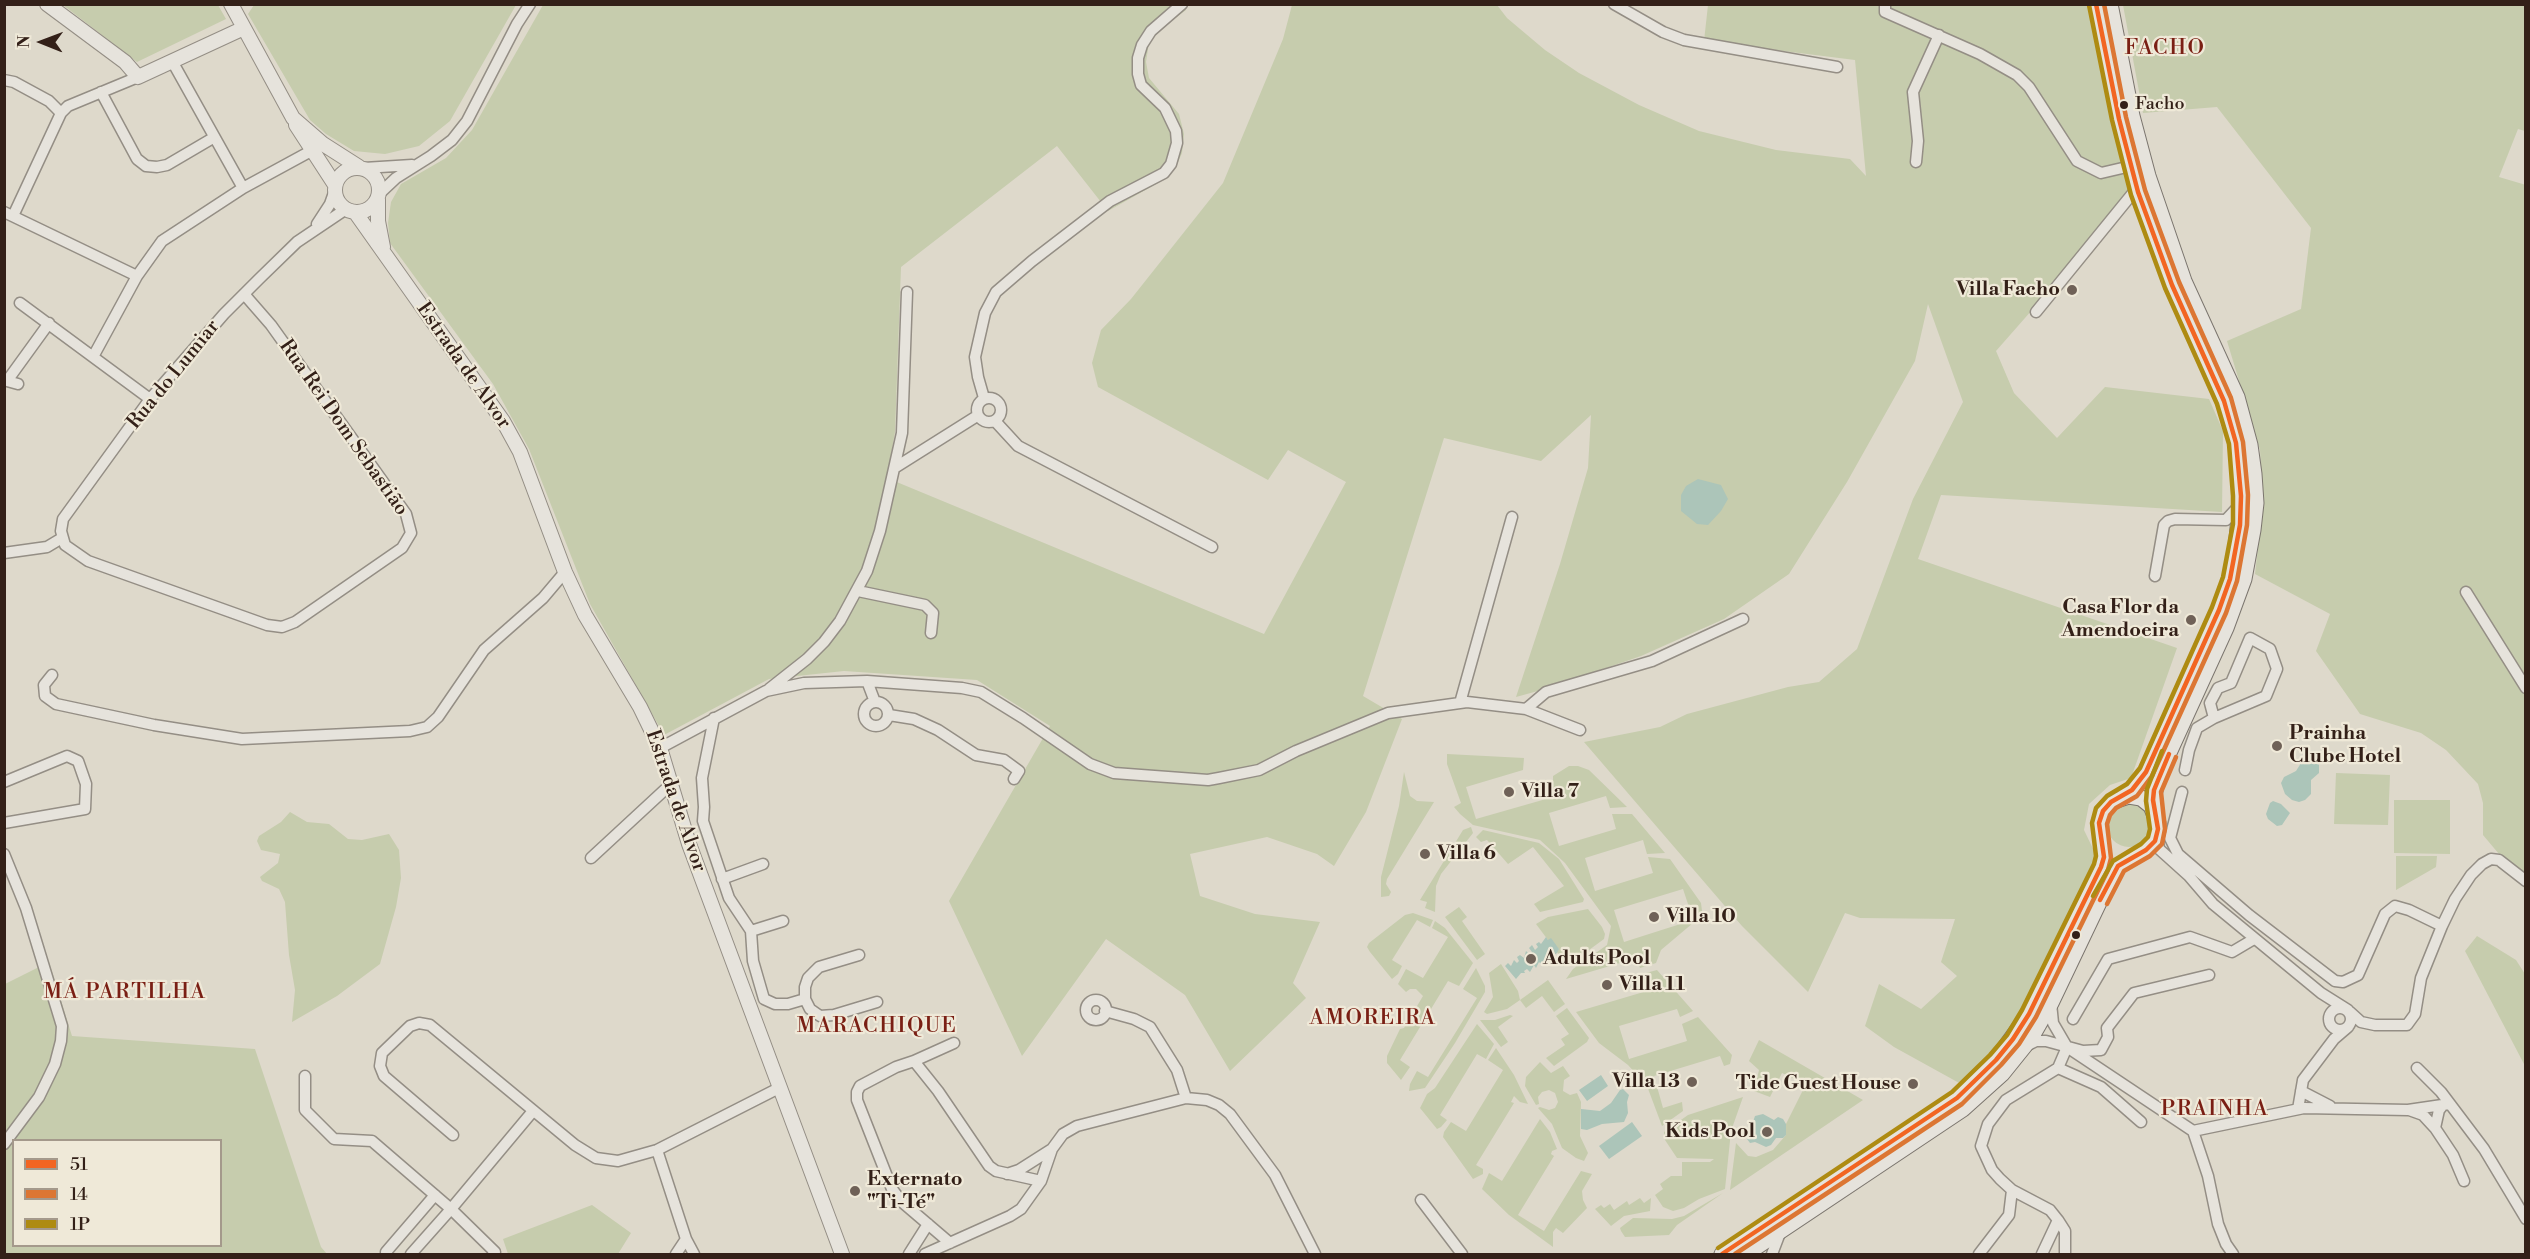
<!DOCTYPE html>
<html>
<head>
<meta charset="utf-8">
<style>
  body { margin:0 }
  #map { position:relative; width:2530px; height:1259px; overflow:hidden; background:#ded9cb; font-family:"Libre Bodoni",serif }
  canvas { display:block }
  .frame { position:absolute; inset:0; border:6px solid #332018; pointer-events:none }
  .legend { position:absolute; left:12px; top:1139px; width:210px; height:108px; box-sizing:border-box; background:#efe9d8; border:2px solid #a4998b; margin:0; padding:8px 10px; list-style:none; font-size:18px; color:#332018 }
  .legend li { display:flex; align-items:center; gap:12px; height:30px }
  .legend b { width:30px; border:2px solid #a4998b }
  .north { position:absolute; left:12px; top:12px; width:60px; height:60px; -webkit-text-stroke:4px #efe9d8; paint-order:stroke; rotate:271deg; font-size:16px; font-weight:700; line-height:24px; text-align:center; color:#332018 }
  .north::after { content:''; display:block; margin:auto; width:21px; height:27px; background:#332018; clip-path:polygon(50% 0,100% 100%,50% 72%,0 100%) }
</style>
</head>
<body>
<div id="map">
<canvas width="2530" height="1259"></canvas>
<div class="frame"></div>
<ul class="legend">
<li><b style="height:8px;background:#f26522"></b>51</li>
<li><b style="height:8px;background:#dc7633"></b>14</li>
<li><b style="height:8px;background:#ae8b12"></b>1P</li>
</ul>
<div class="north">N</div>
</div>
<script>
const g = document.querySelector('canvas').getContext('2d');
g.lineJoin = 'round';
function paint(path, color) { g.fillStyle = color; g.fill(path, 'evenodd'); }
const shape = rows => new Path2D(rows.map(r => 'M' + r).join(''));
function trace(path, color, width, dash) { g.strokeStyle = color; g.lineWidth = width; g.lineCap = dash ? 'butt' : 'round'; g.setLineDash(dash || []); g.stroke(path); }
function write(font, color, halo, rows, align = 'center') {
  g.font = font + ' "Libre Bodoni",serif'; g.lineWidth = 4.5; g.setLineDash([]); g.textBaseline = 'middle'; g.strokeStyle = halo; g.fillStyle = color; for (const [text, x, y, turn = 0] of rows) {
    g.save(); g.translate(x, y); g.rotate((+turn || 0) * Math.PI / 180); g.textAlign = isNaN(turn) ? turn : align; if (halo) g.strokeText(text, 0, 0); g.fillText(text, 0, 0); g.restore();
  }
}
const green = shape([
  [63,5,218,5,226,19,137,62],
  [254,5,254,4,516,5,450,121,419,146,385,154,354,151,326,134,310,120,248,14],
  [543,5,1183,5,1186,10,1162,28,1149,43,1146,62,1149,78,1179,114,1184,134,1182,153,1175,169,1158,183,1108,211,1057,146,901,267,895,432,887,478,1264,634,1346,482,1288,450,1268,480,1098,387,1092,363,1101,330,1131,299,1223,183,1283,39,1292,5,1497,5,1507,18,1545,50,1579,73,1639,105,1699,131,1776,150,1850,159,1866,176,1855,60,1704,41,1708,5,2089,5,2133,195,1996,351,2014,393,2057,438,2105,387,2209,399,2223,431,2222,512,1941,495,1918,559,2177,648,2131,778,2110,785,2089,804,2084,830,2097,857,2017,1025,1961,1084,1894,1047,1865,1026,1879,984,1921,1009,1957,976,1941,962,1955,919,1860,918,1845,913,1808,992,1742,926,1584,742,1660,727,1687,714,1788,687,1819,682,1857,649,1913,499,1963,402,1928,304,1915,361,1847,482,1789,574,1724,619,1641,656,1545,689,1516,697,1560,564,1588,468,1591,415,1541,461,1444,438,1363,696,1402,719,1366,812,1334,866,1317,854,1267,837,1190,854,1200,896,1255,914,1320,922,1293,983,1306,998,1230,1071,1185,995,1106,939,1022,1056,949,901,1050,726,977,680,844,671,769,679,664,735,590,604,529,449,493,384,390,243,388,223,391,202,401,184,446,158,472,130],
  [2123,5,2525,5,2525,131,2518,129,2499,177,2526,185,2525,875,2499,854,2483,835,2483,803,2478,784,2446,750,2421,733,2360,714,2316,651,2330,614,2255,574,2263,503,2260,450,2227,341,2301,309,2311,228,2217,107,2143,113],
  [1447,754,1524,758,1523,770,1466,787,1476,819,1553,797,1553,776,1569,766,1578,766,1589,770,1627,807,1610,808,1606,796,1549,813,1559,846,1616,829,1612,814,1632,814,1665,853,1647,854,1643,840,1585,858,1595,891,1653,873,1648,857,1670,859,1701,903,1702,911,1699,918,1688,904,1683,889,1614,910,1624,942,1693,920,1693,923,1661,950,1656,963,1640,968,1637,958,1566,979,1573,969,1607,945,1611,926,1565,863,1540,840,1473,825,1460,814,1454,807,1461,803,1447,764],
  [1404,772,1410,796,1417,801,1434,802,1387,879,1386,884,1391,892,1389,896,1381,897,1381,877,1399,806],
  [2336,773,2390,775,2388,825,2334,824],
  [2394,800,2450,800,2450,854,2394,853],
  '2107 825a22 22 0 1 1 44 0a22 22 0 1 1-44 0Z',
  [290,812,307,822,329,824,348,839,362,840,389,834,399,850,401,878,396,907,380,964,337,996,292,1022,295,990,289,955,285,902,279,889,262,881,260,877,278,863,280,854,261,850,257,841,259,836,281,822],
  [1471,827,1473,833,1441,874,1436,886,1435,912,1425,908,1427,902,1420,900,1463,830],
  [1483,830,1539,843,1559,859,1584,899,1583,902,1540,912,1534,904,1564,886,1533,847,1508,864,1487,840,1481,842,1476,837],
  [2396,856,2437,856,2436,867,2396,890],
  [1459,907,1467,917,1462,921,1485,954,1477,960,1445,917],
  [1588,909,1602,927,1605,934,1604,939,1574,961,1568,954,1562,958,1556,951,1559,949,1548,940,1536,924,1548,917],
  [1413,913,1433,920,1430,927,1417,920,1392,960,1402,966,1398,974,1392,979,1370,952,1367,947,1369,943,1405,915],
  [1435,921,1445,928,1473,963,1459,986,1448,981,1400,1060,1410,1067,1401,1080,1387,1063,1387,1056,1400,1029,1404,1028,1423,996,1416,989,1410,989,1406,992,1398,984,1406,969,1423,978,1448,937,1432,928],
  [2477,936,2516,960,2525,974,2525,1066,2465,951],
  [49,962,72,1036,255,1049,321,1247,327,1254,5,1254,5,984],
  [14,1140,220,1140,220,1246,14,1246],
  [1501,964,1518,991,1520,1000,1548,980,1565,1004,1554,1012,1542,996,1526,1008,1520,1000,1507,1009,1487,1014,1484,1012,1493,997,1489,973],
  [1476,968,1485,986,1485,992,1455,1043,1425,1088,1409,1091,1410,1084,1417,1071,1428,1077,1477,998,1463,989],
  [1657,970,1693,1011,1680,1017,1677,1009,1619,1026,1629,1059,1687,1041,1682,1024,1698,1017,1732,1055,1730,1064,1724,1066,1720,1056,1654,1076,1663,1108,1682,1102,1683,1111,1662,1126,1647,1086,1628,1065,1599,1043,1576,1012,1647,991,1642,974],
  [1567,1008,1589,1038,1587,1042,1554,1066,1546,1058,1565,1045,1561,1039,1569,1034,1556,1016],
  [1510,1015,1513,1016,1498,1027,1508,1042,1501,1047,1480,1020,1495,1020],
  [1477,1024,1494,1044,1486,1059,1477,1054,1440,1115,1447,1120,1441,1127,1437,1129,1420,1108,1427,1094,1435,1088],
  [1759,1040,1863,1100,1730,1190,1736,1143,1748,1156,1756,1157,1773,1150,1786,1135,1786,1124,1806,1084,1782,1073,1770,1097,1754,1091,1759,1070,1749,1061],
  [1496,1048,1514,1075,1528,1104,1520,1102,1514,1096,1511,1102,1514,1103,1476,1165,1483,1169,1483,1174,1473,1179,1443,1137,1444,1132,1451,1122,1466,1131,1503,1070,1488,1060],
  [1540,1062,1551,1073,1563,1066,1570,1076,1564,1080,1563,1091,1570,1095,1577,1093,1581,1102,1580,1136,1588,1153,1584,1161,1576,1158,1562,1148,1552,1124,1538,1108,1540,1107,1549,1110,1555,1108,1558,1102,1555,1093,1549,1090,1542,1092,1538,1097,1539,1104,1536,1105,1525,1086,1526,1077],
  [1743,1097,1731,1131,1725,1189,1699,1199,1684,1208,1673,1211,1663,1207,1655,1195,1663,1189,1660,1184,1671,1176,1682,1176,1682,1162,1710,1162,1714,1159,1677,1158,1665,1140,1664,1132,1688,1115],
  [1540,1119,1550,1132,1557,1149,1552,1151,1551,1154,1554,1156,1518,1215,1544,1231,1581,1171,1592,1174,1582,1191,1583,1200,1587,1208,1563,1233,1556,1228,1553,1232,1553,1247,1509,1215,1482,1189,1489,1173,1502,1181],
  [1723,1193,1677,1225,1669,1235,1625,1237,1621,1231,1620,1228,1633,1218,1672,1219,1684,1216],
  [1640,1198,1644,1203,1651,1198,1650,1211,1624,1216,1611,1226,1595,1209,1601,1205,1604,1208,1610,1204,1614,1210,1627,1201,1629,1205],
  [592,1205,631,1233,618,1254,508,1254,503,1239]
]);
const water = shape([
  [1698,479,1721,485,1728,499,1721,511,1708,525,1697,524,1681,511,1681,495,1686,486],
  [2309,758,2315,760,2319,765,2319,773,2311,780,2311,794,2305,800,2299,802,2292,800,2285,794,2281,783,2284,777,2296,771,2303,760],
  [2273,801,2281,804,2290,813,2282,825,2277,826,2268,819,2266,814,2270,803],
  [1546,937,1548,940,1551,938,1559,949,1557,953,1553,956,1550,952,1547,954,1550,958,1547,960,1545,958,1542,965,1539,962,1536,968,1534,965,1530,972,1527,969,1524,971,1525,973,1521,973,1516,979,1505,966,1508,963,1511,966,1514,960,1517,963,1519,961,1517,957,1520,955,1524,958,1526,951,1529,954,1532,952,1529,948,1532,945,1535,950,1538,947,1536,944,1539,942,1541,944],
  [1601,1075,1608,1086,1587,1101,1579,1090],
  [1623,1089,1629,1095,1627,1102,1628,1113,1624,1122,1602,1124,1587,1130,1581,1129,1581,1109,1600,1111,1611,1103,1620,1090],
  [1763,1114,1774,1120,1778,1117,1783,1119,1786,1124,1786,1135,1783,1138,1776,1138,1771,1145,1766,1147,1755,1142,1750,1143,1747,1139,1755,1116],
  [1632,1122,1642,1136,1609,1159,1599,1146]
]);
const minor = shape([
  [1614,4,1663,32,1684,40,1837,67],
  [1885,4,1885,12,1980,54,2017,75,2029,87,2077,161,2101,173,2131,166],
  [172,61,243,188],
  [4,80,14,82,49,101,61,113],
  [101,92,137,159,146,166,157,167,167,165,213,138],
  [1916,162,1918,141,1913,92,1939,35],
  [364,168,412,165],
  [379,194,396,178,431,156,452,140,467,121,517,24,530,4],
  [4,212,137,276],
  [13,216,61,113,68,106,138,77],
  [317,224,330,204,335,190],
  [244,294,271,325,406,514,411,533,402,548,295,622,282,627,267,625,88,561,65,545,61,531,63,519,150,399,224,314,259,279,297,242,346,209],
  [20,303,150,399],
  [2036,312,2137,188],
  [94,355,137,276,162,241,243,188,311,151],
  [18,384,7,381,49,323],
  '977 410a12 12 0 1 1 24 0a12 12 0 1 1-24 0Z',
  [984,398,978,377,975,357,985,313,996,292,1032,261,1110,201,1164,173,1171,164,1177,143,1176,131,1165,108,1141,85,1138,74,1138,58,1142,45,1151,31,1182,4],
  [995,421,1018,446,1212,547],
  [896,467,977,416],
  [4,553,47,547,62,538],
  [2155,576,2164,525,2168,521,2175,519,2226,520,2238,507],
  [858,591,925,605,933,613,931,633],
  [2466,592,2526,688],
  [52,675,44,685,45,696,56,704,154,725,242,739,410,731,427,727,438,717,484,650,543,598,565,572],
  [867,681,875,702],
  [769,689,807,659,824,642,840,621,867,571,880,531,902,433,907,292],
  '864 714a12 12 0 1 1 24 0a12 12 0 1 1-24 0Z',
  [1460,703,1512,517],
  [1526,709,1580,730],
  [889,715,914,719,938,730,976,755,1004,760,1019,771,1014,779],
  [714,718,702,778,704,807,703,821,729,898,751,931,753,961,764,999,775,1004,788,1004,805,999,810,1009,820,1016,834,1015,877,1002],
  [660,748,766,691,804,683,867,681,962,688,981,692,1023,718,1090,764,1114,773,1208,780,1219,778,1259,770,1296,751,1388,713,1467,702,1526,709,1546,692,1652,661,1743,619],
  [2185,770,2189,750,2197,728,2214,718,2266,696,2277,669,2270,649,2250,638,2231,683,2218,688,2210,703,2214,718],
  [4,782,67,756,78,761,86,784,85,809,4,823],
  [2182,792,2170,838,2178,854,2249,915,2335,981,2343,982,2358,975,2385,914,2395,906,2409,910,2442,926],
  [2157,835,2159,849,2189,876,2213,904,2321,993,2348,1010],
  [4,854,26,908,62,1026,61,1041,55,1064,39,1097,4,1144],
  [591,858,671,784],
  [722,879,763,864],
  [751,931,783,921],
  [805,999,805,987,808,978,819,967,859,955],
  '1086 1010a10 10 0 1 1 20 0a10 10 0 1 1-20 0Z',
  [2051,1003,2053,1023,2067,1047,2193,1131,2208,1176,2218,1224,2226,1244,2233,1254],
  '2329 1019a11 11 0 1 1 22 0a11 11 0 1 1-22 0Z',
  [1105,1011,1134,1019,1150,1027,1177,1070,1186,1098],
  [2350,1012,2361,1022,2375,1025,2407,1025,2415,1014,2421,978,2442,926,2455,899,2471,875,2482,864,2491,859,2499,860,2526,881],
  [2073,1019,2108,959,2190,937,2232,952,2254,939],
  [954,1043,914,1061,938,1091,989,1166,996,1171,1041,1181],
  [2026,1046,2036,1041,2046,1041,2083,1051,2101,1050,2108,1037,2107,1028,2134,993,2209,975],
  [914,1061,896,1067,860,1086,857,1092,857,1100,892,1189,902,1202,950,1243],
  [2058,1068,2101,1087,2141,1122],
  [2417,1068,2441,1092,2484,1149,2526,1219],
  [305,1076,305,1110,334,1139,372,1141,451,1209,533,1111],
  [2301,1091,2330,1106],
  [2444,1104,2439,1110,2435,1128,2453,1155,2464,1181],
  [2298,1109,2303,1080,2334,1039,2348,1027],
  [2409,1110,2423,1115,2435,1128],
  [2193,1131,2304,1108,2408,1110,2449,1104],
  [453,1135,384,1076,380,1066,382,1053,410,1026,419,1023,430,1025,575,1145,596,1158,618,1161,657,1150,779,1088],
  [657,1150,686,1239,694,1254],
  [1007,1174,1019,1170,1052,1149],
  [1421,1200,1462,1254],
  [386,1252,435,1195],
  [411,1254,451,1209,495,1252,493,1254],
  [676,1254,686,1239],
  [909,1254,928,1224],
  [925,1254,1010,1216,1021,1209,1041,1181,1052,1149,1063,1134,1077,1126,1186,1098,1207,1100,1219,1105,1230,1114,1275,1175,1315,1254],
  [1772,1254,1780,1233],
  [1979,1254,2009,1215,2012,1190],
  [2042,1254,2058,1220],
  [2065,1254,2065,1231,2058,1220,2050,1210,2012,1190,2000,1179,1992,1170,1981,1146,1988,1124,2006,1100,2058,1068,2067,1047]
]);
const tertiary = shape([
  [47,4,125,62,138,77,244,28],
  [231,4,293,118,323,144,359,167],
  [296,125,335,185],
  '335 190a22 22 0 1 1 44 0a22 22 0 1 1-44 0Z',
  [378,199,378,221,383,247],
  [355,212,503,421,520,452,565,572,585,615,640,707,660,748,689,844,842,1254]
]);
const secondary = shape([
  [2096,4,2119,119,2138,192,2172,285,2224,401,2236,443,2241,496,2236,549,2230,579,2219,610,2146,772,2132,790,2123,797],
  [2110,4,2132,116,2148,176,2184,281,2237,397,2250,445,2254,474,2256,503,2253,530,2244,579,2226,628,2158,777,2153,800,2156,814],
  [1722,1254,1957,1098,1996,1060,2029,1014,2101,867,2104,857,2099,823,2103,811,2111,802,2129,796,2141,798,2151,806,2158,823,2155,841,2146,850,2118,866,2113,873,2051,1003,2031,1038,2002,1074,1963,1109,1746,1254]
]);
const bus1 = shape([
  [2100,900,2118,866,2146,850,2155,841,2158,829,2153,800,2154,790,2169,754],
  [1722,1254,1957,1098,1996,1060,2013,1039,2029,1014,2101,867,2104,857,2099,823,2103,811,2111,802,2132,790,2146,772,2219,610,2230,579,2240,525,2241,496,2236,443,2224,401,2172,285,2138,192,2119,119,2096,4]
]);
const bus2 = shape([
  [2107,904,2124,871,2150,856,2162,844,2165,829,2161,792,2176,757],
  [1735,1254,1962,1104,2001,1065,2019,1044,2036,1017,2108,870,2111,858,2107,824,2110,815,2116,808,2137,796,2152,776,2226,613,2237,581,2247,525,2248,495,2243,442,2231,398,2179,282,2145,190,2126,117,2104,4]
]);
const bus3 = shape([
  [2093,896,2113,861,2141,844,2148,837,2150,829,2146,801,2147,789,2162,751],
  [1718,1248,1952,1092,1990,1055,2007,1035,2022,1010,2094,864,2096,856,2092,823,2096,808,2107,796,2127,784,2140,768,2212,607,2223,577,2233,524,2233,496,2229,444,2217,404,2165,288,2131,195,2112,120,2089,5]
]);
const markers = [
  [2124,105,5,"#332018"],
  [2072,290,6,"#6f6157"],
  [2191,620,6,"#6f6157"],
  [2277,746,6,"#6f6157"],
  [1509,792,6,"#6f6157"],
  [1425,854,6,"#6f6157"],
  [1654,917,6,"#6f6157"],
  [2076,935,5,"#332018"],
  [1531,959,6,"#6f6157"],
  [1607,985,6,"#6f6157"],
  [1692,1082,6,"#6f6157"],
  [1913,1084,6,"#6f6157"],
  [1767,1132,6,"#6f6157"],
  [855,1191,6,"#6f6157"]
];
const busNames = [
  ["Facho",2135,105]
];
const poiNames = [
  ["Villa Facho",2060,290,"right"],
  ["Casa Flor da",2179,608,"right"],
  ["Amendoeira",2179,631,"right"],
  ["Prainha",2289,734],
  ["Clube Hotel",2289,757],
  ["Villa 7",1521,792],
  ["Villa 6",1437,854],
  ["Villa 10",1666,917],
  ["Adults Pool",1543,959],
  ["Villa 11",1619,985],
  ["Villa 13",1680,1082,"right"],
  ["Tide Guest House",1901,1084,"right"],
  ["Kids Pool",1755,1132,"right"],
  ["Externato",867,1180],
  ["\"Ti-Té\"",867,1203]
];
const streetNames = [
  ["Estrada de Alvor",463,366,55],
  ["Rua do Lumiar",174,375,-51],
  ["Rua Rei Dom Sebastião",343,428,55],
  ["Estrada de Alvor",675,801,71]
];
const neighbourhoodNames = [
  ["FACHO",2165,49],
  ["MÁ PARTILHA",125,993],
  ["AMOREIRA",1373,1019],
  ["MARACHIQUE",877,1027],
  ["PRAINHA",2215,1110]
];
paint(green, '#c6ccad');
paint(water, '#acc5b9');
trace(minor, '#948e85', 13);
trace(tertiary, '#948e85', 16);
trace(secondary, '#7b756e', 17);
trace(minor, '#e6e3dc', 10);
trace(tertiary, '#e6e3dc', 14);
trace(secondary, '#e6e3dc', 15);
trace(bus1, '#f26522', 4.5);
trace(bus2, '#dc7633', 4.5);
trace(bus3, '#ae8b12', 4.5);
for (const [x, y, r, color] of markers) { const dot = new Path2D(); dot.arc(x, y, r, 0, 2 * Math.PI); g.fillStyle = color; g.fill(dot); trace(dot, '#efe9d8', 2); }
write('18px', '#332018', '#efe9d8', busNames, 'left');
write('bold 20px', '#332018', '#efe9d8', poiNames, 'left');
write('20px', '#332018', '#efe9d8', streetNames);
g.letterSpacing = '1.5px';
write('21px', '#7a1f14', '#efe9d8', neighbourhoodNames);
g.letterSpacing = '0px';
</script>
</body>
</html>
